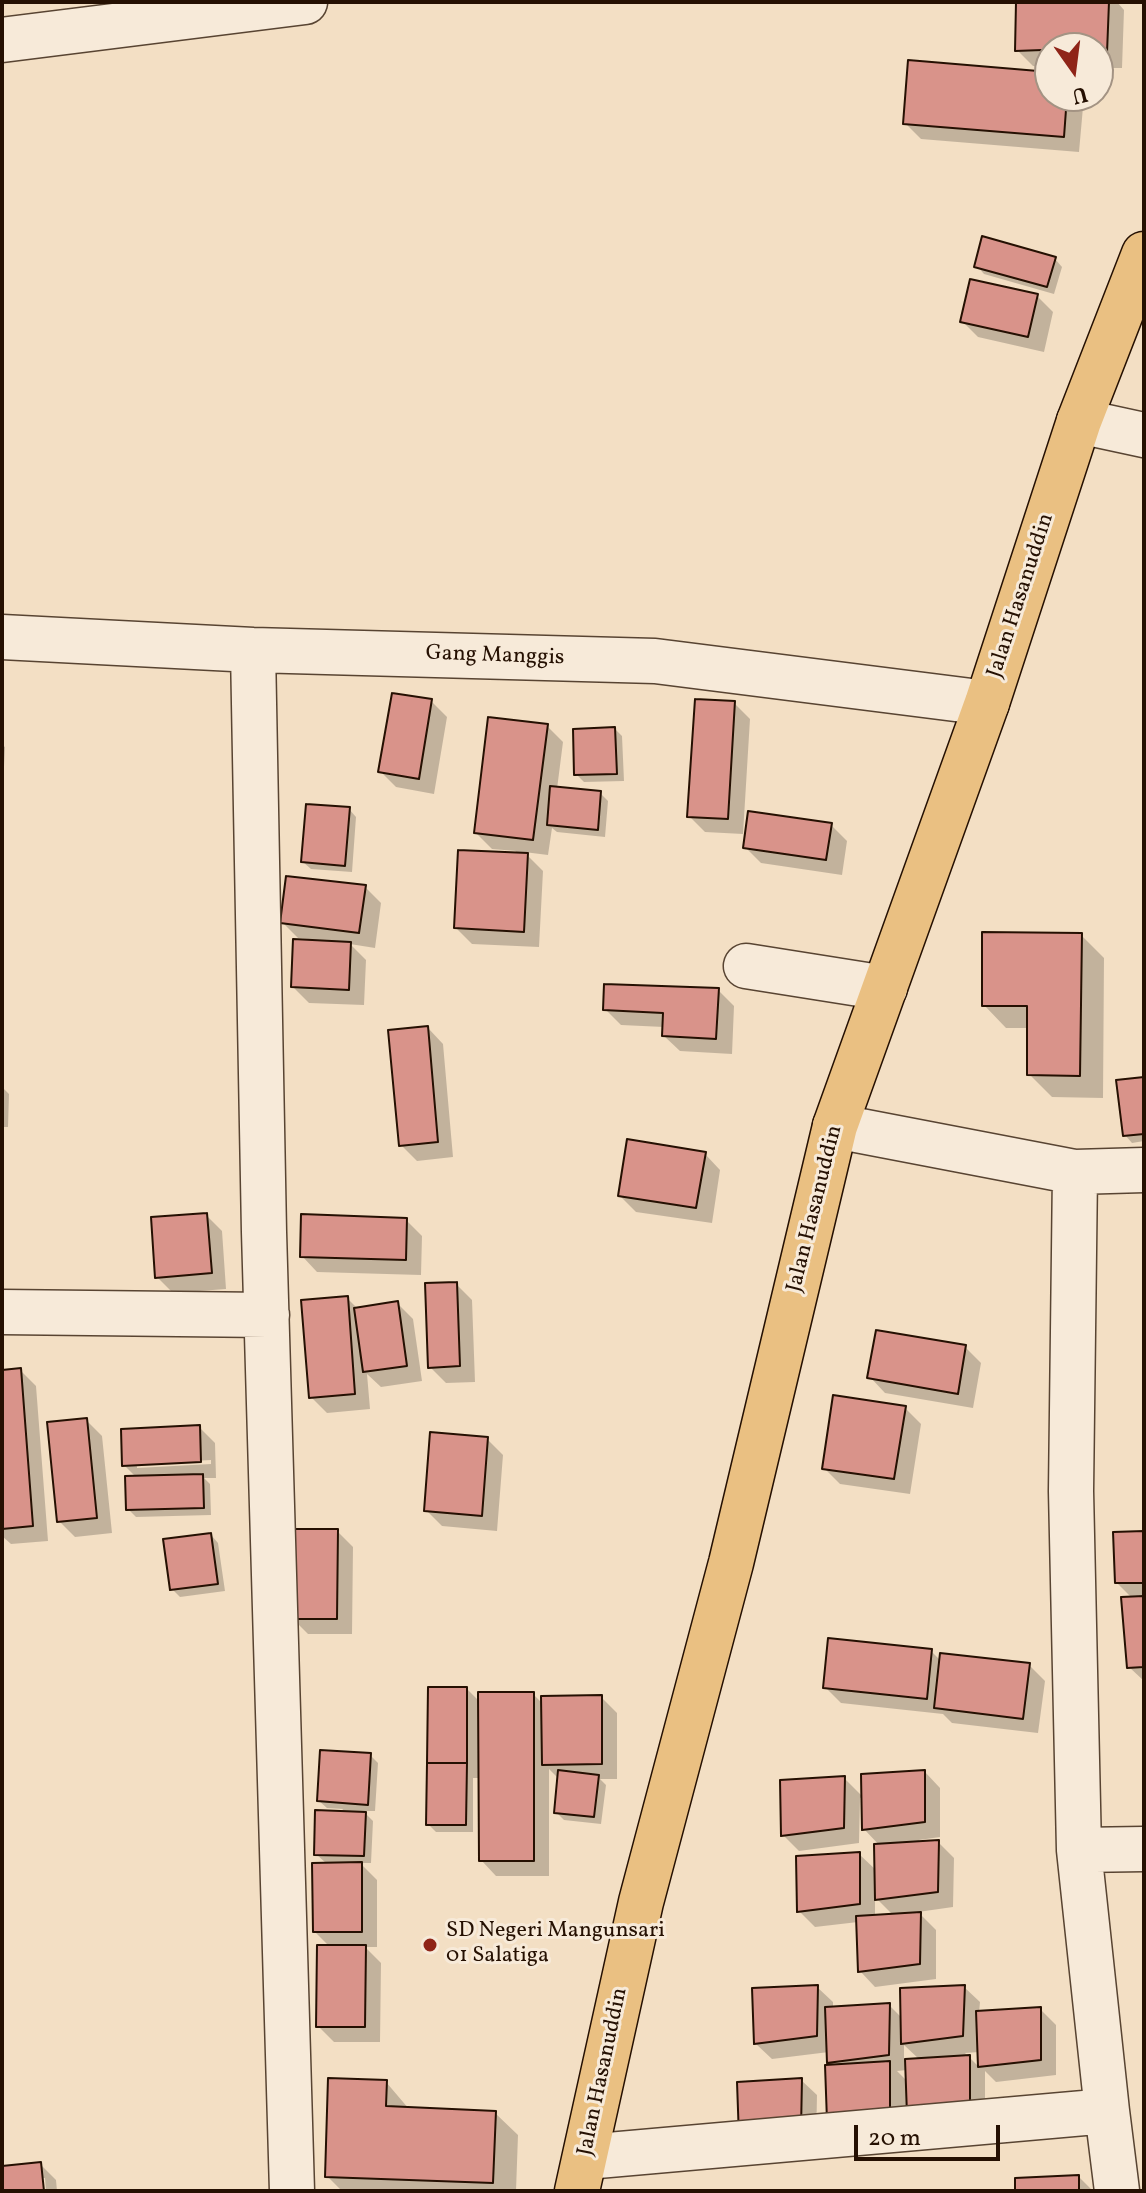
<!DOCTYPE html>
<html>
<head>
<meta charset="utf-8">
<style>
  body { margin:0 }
  #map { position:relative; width:1146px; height:2193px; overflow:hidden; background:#f3dfc4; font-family:Vollkorn,serif }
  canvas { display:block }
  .frame { position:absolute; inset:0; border:4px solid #251002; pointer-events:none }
  .north { position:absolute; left:1034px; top:32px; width:80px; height:80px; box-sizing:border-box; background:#f7ead9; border:2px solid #a39383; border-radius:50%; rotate:166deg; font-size:22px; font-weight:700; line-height:32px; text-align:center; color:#251002 }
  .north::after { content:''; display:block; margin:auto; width:28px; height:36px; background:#8f2418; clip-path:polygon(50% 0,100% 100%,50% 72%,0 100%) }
  .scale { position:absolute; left:854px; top:2125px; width:146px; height:36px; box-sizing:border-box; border:4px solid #251002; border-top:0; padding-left:10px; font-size:24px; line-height:28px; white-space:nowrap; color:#251002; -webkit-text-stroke:6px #f7ead9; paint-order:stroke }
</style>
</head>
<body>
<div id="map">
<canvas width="1146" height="2193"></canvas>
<div class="frame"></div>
<div class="north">U</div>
<div class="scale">20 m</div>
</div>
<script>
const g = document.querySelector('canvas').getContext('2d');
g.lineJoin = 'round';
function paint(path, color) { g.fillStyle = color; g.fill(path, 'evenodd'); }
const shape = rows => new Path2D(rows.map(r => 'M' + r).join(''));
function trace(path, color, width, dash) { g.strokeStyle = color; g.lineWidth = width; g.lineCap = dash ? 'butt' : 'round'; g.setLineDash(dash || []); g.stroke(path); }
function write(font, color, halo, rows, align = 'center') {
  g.font = font + ' Vollkorn,serif'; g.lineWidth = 6; g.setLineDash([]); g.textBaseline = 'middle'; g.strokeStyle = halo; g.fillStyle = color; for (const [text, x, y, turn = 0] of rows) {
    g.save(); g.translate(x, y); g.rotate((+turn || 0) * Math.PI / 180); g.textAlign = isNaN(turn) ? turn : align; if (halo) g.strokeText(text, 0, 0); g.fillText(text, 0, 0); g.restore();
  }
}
const shadow = shape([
  [1018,2,1117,2,1124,10,1122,68,1098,68,1098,48,1050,48,1050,67,1033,66,1017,50],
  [1050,74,1050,96,1084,96,1079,152,921,139,905,123],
  [1055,259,1062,267,1054,294,984,274,977,266],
  [1037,296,1053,312,1044,352,978,337,962,321],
  [431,701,447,717,434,794,396,787,380,771],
  [734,703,750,719,743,834,705,832,689,816],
  [547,726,563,742,557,789,600,793,608,801,605,837,557,832,552,828,548,855,524,852,543,871,539,947,472,944,456,928,516,851,492,849,476,833],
  [615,729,622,736,624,781,584,782,576,774],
  [2,745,5,747,2,806],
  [349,809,356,817,352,872,311,869,303,862],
  [831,825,847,841,842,875,761,863,745,847],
  [365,887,381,903,375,948,350,944,366,960,364,1005,309,1003,293,987,308,939,298,938,282,922],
  [1081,935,1104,958,1103,1098,1052,1097,1029,1074,1029,1028,1006,1028,984,1005],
  [718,990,734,1006,732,1054,680,1051,664,1036,664,1027,621,1025,605,1009],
  [428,1028,443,1044,453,1157,417,1161,401,1145],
  [1144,1079,1144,1141,1132,1143,1125,1135],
  [2,1087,9,1094,8,1127,2,1127],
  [705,1154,720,1170,712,1223,636,1212,620,1196],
  [206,1215,222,1231,226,1289,173,1293,157,1277],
  [406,1220,422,1236,421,1275,317,1272,302,1256],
  [456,1284,472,1300,475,1382,446,1383,430,1367],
  [347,1298,358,1309,397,1303,413,1319,422,1381,381,1387,367,1374,370,1409,327,1413,311,1397],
  [965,1347,981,1363,973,1408,885,1393,870,1377],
  [20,1370,36,1386,48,1541,11,1544,2,1536,2,1372],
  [905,1408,921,1424,910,1494,840,1484,824,1468],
  [86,1420,102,1436,112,1533,75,1537,59,1521],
  [199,1427,215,1443,216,1478,204,1478,210,1484,211,1515,136,1517,128,1509,137,1478,124,1465],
  [211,1460,211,1464,137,1468,137,1464],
  [487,1439,503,1455,497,1531,442,1526,426,1510],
  [337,1531,353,1547,352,1634,308,1634,292,1618],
  [1144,1533,1144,1681,1129,1667,1133,1599,1117,1583],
  [211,1535,218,1543,225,1591,180,1597,172,1589],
  [931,1651,941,1661,1029,1665,1045,1681,1038,1733,952,1723,943,1714,841,1703,825,1687],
  [467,1689,480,1702,533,1694,543,1704,601,1697,617,1713,617,1779,600,1779,606,1785,601,1824,564,1820,556,1812,559,1779,549,1769,549,1876,496,1876,481,1860,480,1778,473,1778,473,1832,436,1832,428,1824],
  [370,1755,378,1763,375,1811,363,1811,373,1821,371,1863,360,1863,377,1880,377,1947,365,1947,381,1963,380,2042,334,2042,318,2026,330,1947,315,1932,327,1864,316,1854,343,1809,327,1808,319,1801],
  [925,1772,940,1788,940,1837,919,1840,919,1844,938,1842,954,1858,953,1907,918,1912,936,1930,936,1979,875,1987,860,1971,858,1922,815,1927,799,1911,859,1854,877,1871,880,1846,864,1829],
  [875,1897,894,1916,875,1917],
  [844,1778,863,1797,860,1798,859,1843,799,1851,783,1835],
  [817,1987,833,2002,833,2008,889,2005,903,2019,964,1987,980,2002,979,2013,1040,2009,1056,2025,1056,2075,996,2082,985,2071,985,2123,905,2129,829,2062,829,2052,772,2059,756,2044],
  [904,2045,920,2060,904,2061],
  [979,2052,980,2068,965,2053],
  [907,2070,908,2082,897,2071],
  [801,2080,817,2095,816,2146,741,2137],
  [386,2082,409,2109,495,2113,518,2135,516,2191,342,2191,327,2176],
  [40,2164,56,2180,57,2191,46,2191,45,2178,41,2178,42,2191,2,2191,2,2168],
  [1079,2177,1093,2191,1017,2191]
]);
const building = shape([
  [1016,2,1109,2,1107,53,1098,53,1098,48,1015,51,1016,2],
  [908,60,1050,72,1050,96,1067,96,1064,137,903,124,908,60],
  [982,236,1056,257,1047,287,974,267,982,236],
  [970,279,1038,294,1028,337,960,322,970,279],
  [392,693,432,699,419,779,378,772,392,693],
  [695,699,735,701,728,819,687,817,695,699],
  [488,717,548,724,533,840,474,833,488,717],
  [615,727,617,774,574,775,573,729,615,727],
  [550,786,601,791,598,830,547,825,550,786],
  [306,804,350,807,345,866,301,862,306,804],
  [748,811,832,823,826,860,743,848,748,811],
  [458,850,528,853,524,932,454,928,458,850],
  [286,876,366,885,359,933,280,923,286,876],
  [982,932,1082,933,1080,1076,1027,1075,1027,1006,982,1006,982,932],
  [293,939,351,942,349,990,291,987,293,939],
  [604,984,719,988,716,1039,662,1036,663,1013,603,1010,604,984],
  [428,1026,438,1142,399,1146,388,1030,428,1026],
  [1144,1077,1144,1134,1123,1136,1116,1080,1144,1077],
  [627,1139,706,1152,696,1208,618,1196,627,1139],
  [207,1213,212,1273,155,1278,151,1217,207,1213],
  [301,1214,407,1218,406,1260,300,1257,301,1214],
  [457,1282,460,1366,428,1368,425,1283,457,1282],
  [348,1296,355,1394,309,1398,301,1300,348,1296],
  [398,1301,407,1366,363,1372,354,1308,398,1301],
  [876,1330,966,1345,958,1394,867,1378,876,1330],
  [21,1368,33,1526,2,1529,2,1370,21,1368],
  [833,1395,906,1406,894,1479,822,1469,833,1395],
  [87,1418,97,1518,57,1522,47,1422,87,1418],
  [200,1425,201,1462,122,1466,121,1429,200,1425],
  [430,1432,488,1437,482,1516,424,1511,430,1432],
  [203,1474,204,1508,126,1510,125,1476,203,1474],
  [291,1529,338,1529,337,1619,290,1619,291,1529],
  [1144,1531,1144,1583,1115,1583,1113,1532,1144,1531],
  [211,1533,218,1584,170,1590,163,1539,211,1533],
  [1144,1596,1144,1667,1127,1668,1121,1597,1144,1596],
  [828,1638,932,1649,927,1699,823,1688,828,1638],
  [940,1653,1030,1663,1023,1719,934,1708,940,1653],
  [428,1687,467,1687,467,1763,427,1763,428,1687],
  [478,1692,534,1692,534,1861,479,1861,478,1692],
  [602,1695,602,1764,542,1765,541,1696,602,1695],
  [320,1750,371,1753,368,1805,317,1801,320,1750],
  [427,1763,467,1763,466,1825,426,1825,427,1763],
  [558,1770,599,1775,594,1817,554,1813,558,1770],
  [925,1770,925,1822,862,1830,861,1774,925,1770],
  [845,1776,844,1828,781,1836,780,1780,845,1776],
  [315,1810,366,1812,364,1856,314,1855,315,1810],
  [939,1840,938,1892,875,1900,874,1844,939,1840],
  [860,1852,860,1904,797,1912,796,1856,860,1852],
  [362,1862,362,1932,313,1932,312,1863,362,1862],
  [921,1912,920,1964,858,1972,856,1916,921,1912],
  [317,1945,366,1945,365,2027,316,2027,317,1945],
  [818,1985,817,2036,754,2044,752,1988,818,1985],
  [965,1985,963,2036,901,2044,900,1988,965,1985],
  [890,2003,889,2055,827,2063,825,2007,890,2003],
  [1041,2007,1041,2060,978,2067,976,2011,1041,2007],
  [970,2055,970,2107,907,2115,905,2059,970,2055],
  [890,2061,890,2114,827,2121,825,2065,890,2061],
  [328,2078,387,2080,386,2106,496,2111,493,2183,325,2177,328,2078],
  [802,2078,801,2130,739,2138,737,2082,802,2078],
  [41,2162,44,2191,2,2191,2,2166,41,2162],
  [1079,2175,1079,2191,1015,2191,1015,2178,1079,2175]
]);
const minor = shape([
  [2,40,305,2],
  [1079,421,1144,435],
  [2,637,253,650,655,661,987,703],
  [253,650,264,1232,292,2191],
  [746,966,885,988],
  [835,1126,1075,1172],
  [2,1312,267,1315],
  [1079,1850,1144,1849],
  [1107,2111,1117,2191],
  [586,2157,1107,2111,1079,1850,1071,1491,1075,1172,1144,1170]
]);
const major = shape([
  [577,2191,641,1902,731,1563,835,1126,987,703,1079,421,1144,254]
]);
const markers = [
  [430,1945,8,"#8f2418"]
];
const streetNames = [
  ["Jalan Hasanuddin",1022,596,-72],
  ["Gang Manggis",495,657,2],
  ["Jalan Hasanuddin",816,1209,-76],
  ["Jalan Hasanuddin",604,2072,-78]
];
const poiNames = [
  ["SD Negeri Mangunsari",446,1932],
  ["01 Salatiga",446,1957]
];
paint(shadow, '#0003');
paint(building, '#d9938a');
trace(building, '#251002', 2);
trace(minor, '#584432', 47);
trace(major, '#251002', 47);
trace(minor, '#f7ead9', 44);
trace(major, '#eac082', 44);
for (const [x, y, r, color] of markers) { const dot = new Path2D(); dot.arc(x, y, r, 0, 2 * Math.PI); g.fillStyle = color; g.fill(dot); trace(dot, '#f7ead9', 3); }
write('22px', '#251002', '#f7ead9', streetNames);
write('22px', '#251002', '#f7ead9', poiNames, 'left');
</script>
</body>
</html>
